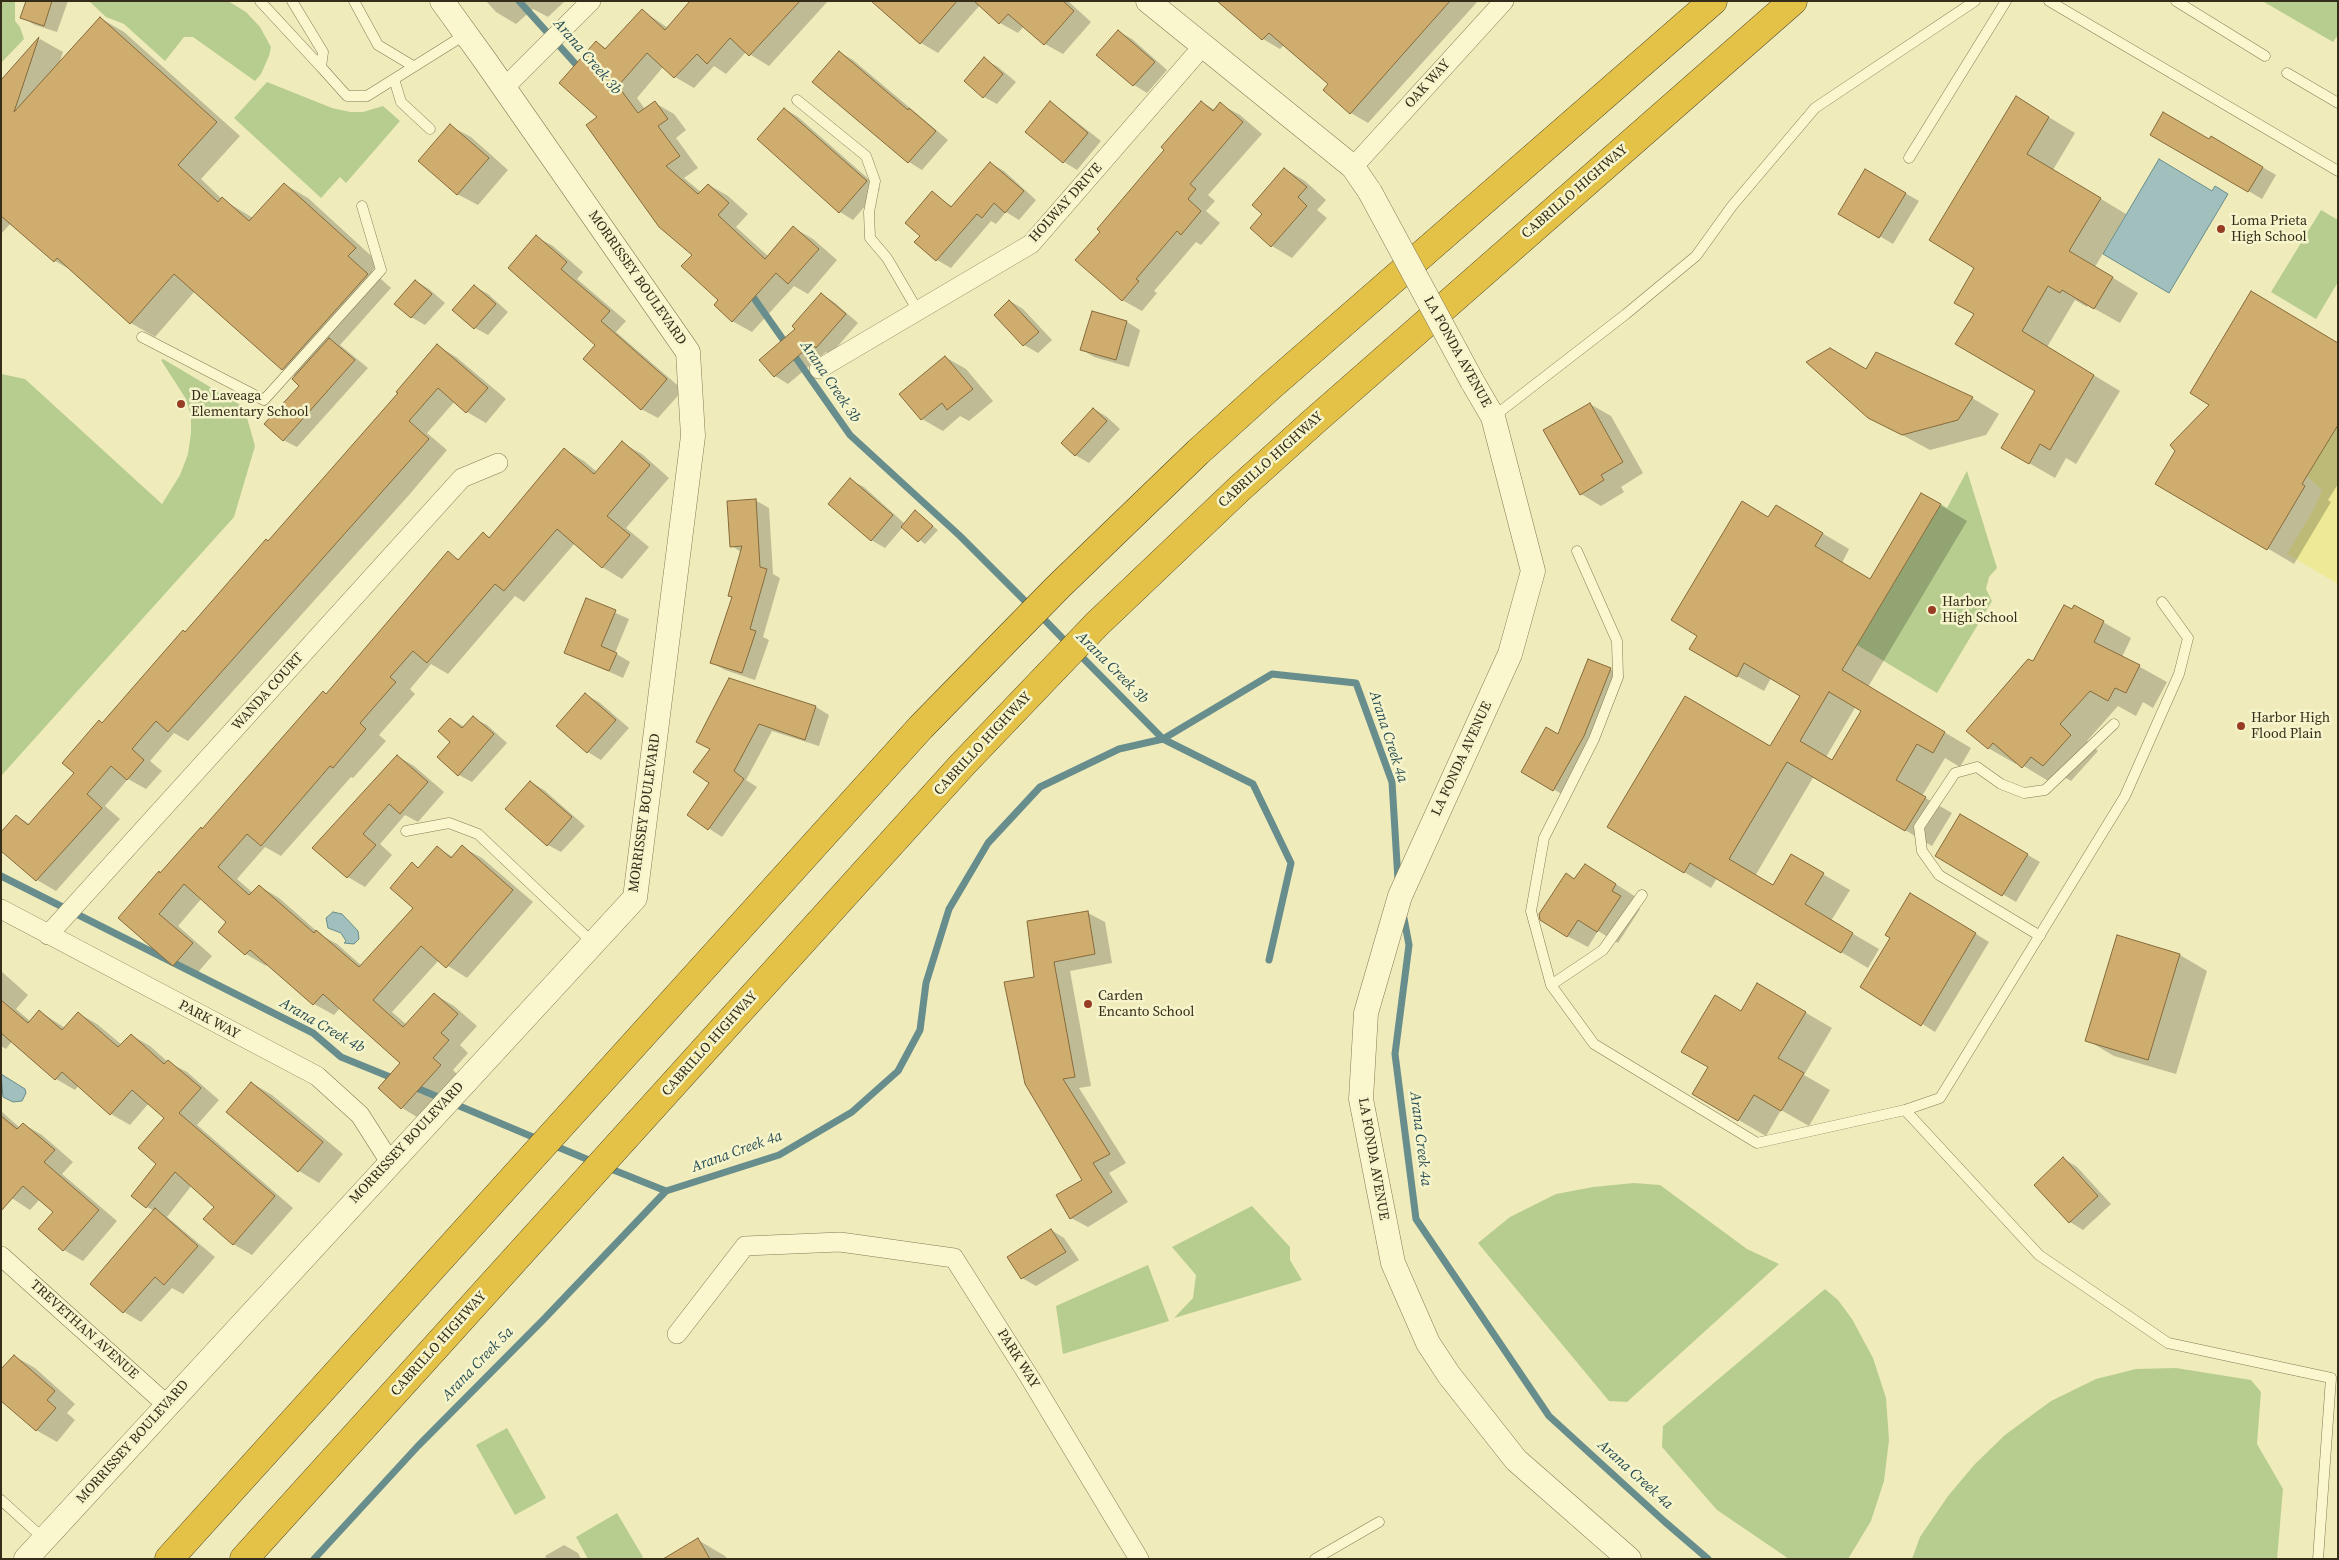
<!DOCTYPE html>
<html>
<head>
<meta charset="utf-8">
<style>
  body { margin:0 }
  #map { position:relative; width:2339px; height:1560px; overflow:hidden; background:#efebbb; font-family:"Source Serif 4",serif }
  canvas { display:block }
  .frame { position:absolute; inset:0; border:2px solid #352d1a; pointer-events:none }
</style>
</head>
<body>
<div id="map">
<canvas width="2339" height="1560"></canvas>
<div class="frame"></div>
</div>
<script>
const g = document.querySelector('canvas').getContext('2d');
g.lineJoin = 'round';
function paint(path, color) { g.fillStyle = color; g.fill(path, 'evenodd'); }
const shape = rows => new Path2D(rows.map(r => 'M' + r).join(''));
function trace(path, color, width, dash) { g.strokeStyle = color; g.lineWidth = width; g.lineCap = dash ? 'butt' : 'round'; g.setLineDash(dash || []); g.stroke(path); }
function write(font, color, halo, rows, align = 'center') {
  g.font = font + ' "Source Serif 4",serif'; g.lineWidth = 5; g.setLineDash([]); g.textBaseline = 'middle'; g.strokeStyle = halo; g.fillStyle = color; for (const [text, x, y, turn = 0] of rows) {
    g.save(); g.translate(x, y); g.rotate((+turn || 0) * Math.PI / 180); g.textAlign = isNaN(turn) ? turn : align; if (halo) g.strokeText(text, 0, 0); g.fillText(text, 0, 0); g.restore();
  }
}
const green = shape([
  [1,1,15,1,15,21,20,27,24,39,1,63],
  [89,1,228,1,246,12,260,27,271,47,269,56,261,74,255,81,193,37,184,37,165,61,124,24,106,17],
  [2337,1,2338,35,2333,42,2264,2],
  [267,82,332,108,350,112,363,112,383,106,400,121,346,183,340,177,321,198,234,118],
  [2321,210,2338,220,2338,282,2316,319,2271,292],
  [163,359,244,407,255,446,234,517,1,776,1,374,25,379,162,504,180,475,188,454,191,433,191,416,186,399,161,360],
  [1967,471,1997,568,1989,577,1986,589,1992,601,1937,693,1857,645,1941,504,1947,508],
  [1634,1183,1660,1185,1747,1249,1779,1264,1627,1402,1609,1401,1478,1243,1510,1217,1556,1194,1593,1187],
  [1252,1206,1290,1247,1290,1260,1302,1280,1174,1318,1193,1298,1196,1275,1172,1247],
  [1148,1265,1169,1321,1063,1354,1056,1306],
  [1825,1289,1838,1300,1852,1319,1873,1358,1886,1398,1889,1440,1884,1481,1871,1521,1848,1559,1789,1559,1717,1510,1662,1447,1663,1426],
  [2176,1368,2251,1380,2261,1392,2257,1444,2283,1489,2277,1559,1912,1559,1920,1537,1948,1496,1975,1464,2005,1435,2051,1401,2096,1379,2136,1369],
  [507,1428,546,1498,515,1515,476,1445],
  [617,1513,643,1557,640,1559,588,1559,576,1537]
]);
const sand = shape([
  [2338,425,2338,584,2287,554,2314,509,2322,490,2307,476]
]);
const water = shape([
  [2159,159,2212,191,2215,186,2228,194,2169,293,2103,254,2159,159],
  [333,912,342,914,358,931,359,939,354,944,344,943,346,941,341,933,328,928,326,918,333,912],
  [1,1074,25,1089,26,1093,22,1101,13,1102,3,1097,1,1074]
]);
const shadow = shape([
  [27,1,68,1,57,32,35,25,21,17],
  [486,1,565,1,548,17,533,9,516,24,496,12],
  [701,1,828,1,769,66,746,52,726,74,714,66,694,88,675,77,663,67,637,98,645,109,655,103,674,114,686,130,676,138,698,168,684,178,702,193,709,185,728,196,748,214,736,227,769,257,794,228,813,239,837,260,808,294,794,286,752,332,732,321,693,255,599,117,596,42,607,49,642,10,668,28],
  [932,1,1068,1,1091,22,1063,54,1045,44,1024,26,1018,33,1000,23,980,5,938,53,921,43],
  [1217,1,1478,1,1368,123,1351,113,1330,84,1284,45,1280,49,1263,39],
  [100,18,124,32,240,136,201,179,222,199,253,218,284,184,308,198,379,263,372,271,391,288,340,345,368,368,297,447,283,440,301,386,296,377,283,369,195,291,155,337,131,323,76,273,55,261,11,223,1,234,1,81,40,39,63,52,59,64],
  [1118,31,1132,39,1167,70,1147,93,1134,85,1098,55],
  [839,52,853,60,948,140,922,170,909,162],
  [984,59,998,67,1016,82,997,104,984,97],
  [1201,102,1215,110,1220,104,1240,115,1262,134,1208,195,1215,201,1206,211,1220,223,1201,245,1196,242,1154,291,1157,293,1142,311,1122,300,1102,232],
  [1050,103,1063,111,1101,141,1077,170,1064,162,1026,131],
  [785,109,798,117,880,189,853,220,840,212],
  [2042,113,2075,133,2053,170,2126,214,2095,267,2138,293,2120,323,2088,305,2087,307,2075,300,2047,347,2120,391,2076,464,2066,458,2055,478,2003,448,2036,390,1975,314,1976,267],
  [450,126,471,137,508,170,478,205,457,194],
  [2152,134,2209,141,2211,137,2276,175,2262,199],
  [990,163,1004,171,1036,200,1019,220,1006,212,996,224,991,221,951,268,937,260,916,242,921,236,932,193,953,207],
  [1285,169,1305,181,1326,200,1317,210,1327,218,1292,258,1272,246,1251,228,1264,214],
  [1865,170,1919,201,1893,244,1840,213],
  [536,237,553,246,583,272,577,279,626,321,616,332,683,390,658,418,641,409,597,345],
  [416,281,429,289,445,303,425,325,411,317],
  [474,286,488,294,508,312,488,335,475,328],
  [821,294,834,302,858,323,830,355,826,352,788,384,775,376,797,329],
  [1010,301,1023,309,1052,340,1038,353,1024,345,995,315],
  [1127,322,1140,330,1129,367,1094,357,1081,349],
  [2338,344,2338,484,2328,500,2331,502,2294,564,2157,483],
  [438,346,456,357,506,399,486,423,467,412,455,401,427,433,447,450,409,495,188,741,174,733,150,761,162,771,146,789,128,779,105,806,120,819,56,891,37,880,1,849,17,816,31,825,75,773,103,724,269,542,400,393],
  [945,357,966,369,993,401,969,421,960,416,943,431,922,419],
  [1866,371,1972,398,1999,414,1986,435,1930,450,1869,417],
  [1590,404,1611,416,1643,473,1621,487,1624,492,1601,506,1581,494],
  [1094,409,1107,417,1120,429,1089,463,1075,455],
  [622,443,642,454,669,478,626,528,649,547,622,579,602,567,575,543,524,602,515,596,448,674,431,664,410,689,415,694,379,735,386,741,353,778,351,777,281,856,265,847,237,879,253,893,259,886,279,898,321,935,337,944,362,966,415,908,412,864,420,868,438,848,453,857,462,847,482,858,533,902,467,978,439,960,392,1012,407,1025,434,994,454,1006,477,1026,460,1045,468,1053,453,1070,460,1077,422,1120,402,1108,402,1063,340,1008,334,1015,314,1004,267,963,266,966,246,954,228,922,202,898,178,926,212,956,194,977,174,965,120,918,327,695,448,553,460,560,483,533,491,538,564,449,584,461,597,472],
  [850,480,864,487,905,524,915,512,938,530,925,544,903,527,885,548,871,540],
  [1922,494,1967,521,1868,687,1971,748,1960,767,1945,758,1922,796,1952,813,1932,846,1814,776,1755,876,1774,887,1792,856,1850,890,1831,921,1879,949,1868,968,1717,878,1711,888,1608,827,1770,748,1801,696,1771,678,1764,691,1737,676,1769,518,1776,506,1849,549,1842,563,1871,580],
  [1856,706,1863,710,1832,761,1826,757],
  [755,500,769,508,773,574,780,578,763,637,769,640,755,680,725,670,711,662,733,597,741,552,732,546],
  [587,600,629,619,615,653,630,662,623,678,566,652],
  [2103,622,2131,638,2122,657,2167,682,2153,708,2143,702,2136,716,2118,706,2087,741,2098,751,2071,781,2058,773,2050,782,2017,762,2016,764,1988,748,2033,663],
  [1610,669,1624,677,1597,744,1567,797,1523,772,1558,736],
  [730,679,816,707,829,715,819,746,772,731,746,780,757,787,722,837,688,815,711,783,711,749],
  [586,695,599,702,629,728,601,760,588,752,558,726],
  [473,718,487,725,507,743,472,782,459,775,452,742,451,719,465,727],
  [397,756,414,766,444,792,418,822,405,815,380,844,392,855,365,887,348,877,314,848],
  [531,782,544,790,585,826,561,852,548,845],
  [1961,816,2040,862,2016,902,1937,856],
  [1605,877,1636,897,1631,903,1640,909,1618,943,1598,931,1588,947,1567,936,1575,880],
  [1924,902,1989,942,1935,1032,1862,986],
  [1088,913,1105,922,1112,963,1070,971,1091,1086,1079,1088,1126,1163,1109,1173,1128,1202,1088,1227,1071,1218,1084,1181,1035,978],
  [2180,955,2207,971,2176,1074,2114,1056,2087,1040],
  [1,971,28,995,16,1009,31,1022,39,1011,65,1028,78,1013,97,1024,122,1045,131,1035,150,1046,168,1062,187,1072,219,1100,197,1125,293,1208,252,1255,233,1244,216,1206,192,1185,167,1217,215,1257,183,1294,172,1288,141,1322,124,1312,154,1211,147,1207,158,1164,166,1118,149,1103,130,1125,111,1114,79,1085,75,1090,56,1079,12,1041,6,1049,1,1046],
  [1758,985,1832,1028,1804,1075,1830,1090,1809,1126,1781,1110,1766,1136,1694,1094],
  [252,1083,272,1095,343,1154,319,1183,299,1171,228,1111],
  [1,1111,20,1128,23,1124,42,1135,73,1162,62,1174,117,1221,83,1261,64,1250,54,1211,40,1199,30,1210,1,1191],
  [2064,1159,2077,1167,2111,1204,2083,1230,2070,1222],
  [1051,1230,1064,1238,1079,1260,1036,1286,1022,1278],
  [14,1356,35,1368,75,1404,67,1413,75,1420,57,1442,36,1430],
  [698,1540,725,1556,727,1559,665,1559],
  [564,1545,578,1553,581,1559,547,1559,545,1556]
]);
const stream = shape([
  [519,1,581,70],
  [749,291,850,435,960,536,1030,606],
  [1038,613,1069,645],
  [1077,652,1163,739,1253,784,1291,863,1269,960],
  [1,876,313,1033,341,1057,395,1079],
  [1403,913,1409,945,1395,1054,1416,1219,1549,1416,1665,1522,1708,1559],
  [412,1086,540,1140],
  [553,1145,596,1163],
  [606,1167,666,1191],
  [666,1191,779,1155,852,1112,898,1071,920,1030,926,983,949,909,988,843,1040,787,1119,749,1163,739,1272,674,1356,683,1392,782,1398,880],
  [314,1559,418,1446,544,1319,666,1191]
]);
const building = shape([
  [26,1,52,1,44,26,20,18,26,1],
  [690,1,800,1,749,56,730,38,707,64,697,54,674,78,647,53,618,86,638,113,655,101,668,119,658,126,680,156,666,166,698,194,708,184,729,203,718,215,765,259,793,226,819,249,788,284,776,273,732,322,714,305,718,300,681,266,692,255,659,227,586,125,597,117,559,83,596,41,605,49,642,9,665,30,690,1],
  [871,1,957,1,920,44,871,1],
  [974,1,1063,1,1074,11,1044,45,1008,14,999,24,974,1],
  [1217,1,1450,1,1350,114,1323,90,1328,84,1269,33,1262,40,1217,1],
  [100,17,217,122,178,165,218,202,222,197,249,221,284,183,356,248,348,256,368,274,282,370,174,274,130,324,57,258,54,262,1,216,1,80,39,37,14,112,100,17],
  [1118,30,1155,62,1133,86,1096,55,1118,30],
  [839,51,908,110,909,108,936,131,908,163,812,82,839,51],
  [984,57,1003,74,983,98,964,81,984,57],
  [2016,96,2049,117,2027,154,2101,198,2069,251,2113,277,2094,309,2062,290,2060,293,2048,286,2022,331,2094,375,2050,450,2040,444,2029,464,2001,448,2035,391,1955,344,1974,314,1954,303,1974,268,1929,240,2016,96],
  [1050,101,1088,133,1063,163,1025,132,1050,101],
  [1201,101,1213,111,1220,102,1243,122,1190,184,1196,189,1188,199,1201,211,1181,235,1177,231,1136,279,1139,281,1122,301,1075,260,1100,232,1097,229,1164,150,1161,147,1201,101],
  [784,108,867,181,839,213,757,139,784,108],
  [2163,112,2209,139,2211,136,2263,167,2248,192,2150,135,2163,112],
  [450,124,489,158,457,195,418,161,450,124],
  [990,162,1024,191,1005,213,994,203,982,218,977,214,936,261,914,242,920,236,905,223,932,191,951,207,990,162],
  [1284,168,1307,187,1298,197,1307,206,1271,247,1250,228,1262,214,1252,205,1284,168],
  [1865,169,1906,193,1879,238,1838,214,1865,169],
  [536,235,567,262,561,269,610,311,601,321,667,379,641,410,583,359,595,345,508,268,536,235],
  [415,280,432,294,411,318,394,304,415,280],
  [474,285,496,304,474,329,452,310,474,285],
  [2251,291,2338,343,2338,425,2302,484,2305,486,2267,550,2155,484,2175,451,2170,445,2209,405,2190,393,2251,291],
  [821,293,846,314,816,348,812,344,774,377,759,360,795,329,792,326,821,293],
  [1009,300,1039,332,1023,346,994,315,1009,300],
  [1092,311,1127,321,1116,360,1080,350,1092,311],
  [329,338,355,360,283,441,264,424,299,386,292,379,329,338],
  [437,344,488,388,466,413,438,388,409,421,429,439,168,732,156,721,132,749,144,760,127,780,111,766,87,794,102,808,36,881,1,851,1,832,16,815,28,825,74,773,62,763,99,720,102,723,183,630,185,632,266,539,268,541,398,393,396,392,437,344],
  [1830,348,1866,369,1876,352,1973,397,1958,420,1902,435,1868,418,1806,362,1830,348],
  [945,356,973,389,947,410,942,403,921,420,899,394,945,356],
  [1590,403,1623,462,1601,475,1604,480,1580,495,1543,430,1590,403],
  [1093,408,1107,421,1075,456,1061,443,1093,408],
  [622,441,650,465,607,516,630,535,602,568,557,529,504,591,495,584,427,663,413,651,390,677,396,682,360,723,366,729,333,768,330,766,261,846,247,834,218,867,249,895,259,885,314,933,316,930,359,967,413,908,390,888,412,862,418,868,437,846,451,858,462,845,513,890,446,968,421,946,373,1000,403,1027,434,993,458,1014,441,1033,449,1040,433,1058,441,1065,401,1109,378,1088,400,1063,323,994,313,1005,250,950,245,955,218,932,226,922,184,884,159,914,193,943,173,966,118,918,159,871,160,873,201,827,202,829,323,691,326,694,448,551,458,560,483,532,489,538,564,448,594,474,622,441],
  [850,478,893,515,871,541,828,504,850,478],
  [1921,493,1941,504,1842,670,1945,732,1933,753,1917,744,1896,780,1926,797,1905,831,1787,762,1729,859,1773,885,1791,854,1824,873,1805,904,1853,933,1841,953,1690,863,1684,873,1607,827,1685,696,1770,746,1800,696,1744,663,1737,677,1689,649,1697,636,1671,620,1742,501,1768,517,1776,505,1823,533,1815,546,1870,579,1921,493],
  [1829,692,1861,711,1832,760,1800,741,1829,692],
  [756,499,760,567,767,569,750,629,756,631,742,673,710,663,732,597,728,596,742,546,730,547,727,501,756,499],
  [915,510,933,526,918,542,901,527,915,510],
  [586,598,616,610,601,646,617,653,609,671,564,653,586,598],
  [2064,605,2072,609,2074,605,2104,621,2094,642,2140,665,2126,693,2115,688,2108,701,2090,691,2060,724,2071,735,2043,766,2031,757,2022,768,1993,743,1988,749,1966,731,2028,659,2033,661,2064,605],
  [1588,659,1611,668,1584,736,1553,791,1521,772,1546,727,1558,734,1588,659],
  [729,678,816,706,805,740,759,724,734,771,744,779,708,830,687,815,709,783,693,772,710,749,696,742,729,678],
  [585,693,616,720,587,753,556,726,585,693],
  [473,716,494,734,458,776,437,757,450,742,438,731,450,718,462,728,473,716],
  [397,755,428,782,400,814,389,804,363,834,376,845,347,878,312,848,397,755],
  [530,781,572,817,547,846,505,809,530,781],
  [1960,814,2028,854,2002,896,1935,856,1960,814],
  [1585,864,1616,884,1612,891,1621,896,1597,932,1578,920,1567,937,1540,920,1539,914,1566,873,1574,879,1585,864],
  [1910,893,1976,933,1921,1026,1860,987,1890,938,1885,935,1910,893],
  [1088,911,1095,954,1054,962,1075,1077,1063,1079,1110,1154,1093,1163,1112,1192,1070,1219,1056,1195,1082,1180,1025,1084,1004,982,1034,977,1027,921,1088,911],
  [2117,935,2180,954,2148,1060,2085,1041,2117,935],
  [1757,983,1806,1012,1778,1058,1804,1073,1781,1111,1754,1095,1738,1121,1692,1094,1708,1067,1681,1052,1715,995,1741,1011,1757,983],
  [1,1000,28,1023,39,1010,62,1030,78,1012,118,1047,131,1034,164,1064,168,1060,201,1088,179,1113,275,1196,233,1245,203,1219,214,1207,175,1172,146,1208,131,1196,156,1164,138,1148,164,1118,132,1090,110,1115,62,1072,55,1080,1,1033,1,1000],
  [251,1082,323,1142,298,1172,226,1112,251,1082],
  [1,1116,17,1129,23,1123,55,1150,44,1162,99,1210,63,1251,38,1229,53,1212,23,1186,1,1211,1,1116],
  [2063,1157,2098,1196,2069,1223,2034,1185,2063,1157],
  [155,1208,198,1246,164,1285,155,1277,123,1313,90,1284,155,1208],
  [1051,1229,1066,1252,1021,1279,1007,1257,1051,1229],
  [14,1355,55,1391,47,1400,56,1408,36,1431,1,1401,1,1369,14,1355],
  [698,1538,710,1559,663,1559,698,1538]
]);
const service = shape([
  [260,1,321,67],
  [292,1,323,52,321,67,347,96,367,96,466,34],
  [354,1,378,45,413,66],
  [2049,1,2338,171],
  [2176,1,2265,56],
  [2287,73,2338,103],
  [394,79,401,102,430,129],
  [797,100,866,156,875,181,869,212,870,238,887,258,918,311],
  [1909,158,2006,1],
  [142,337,264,400,381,270,362,206],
  [1493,417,1626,314,1696,256,1732,206,1815,108,1975,1],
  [1577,551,1617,641,1618,677,1594,739,1544,838,1531,911,1551,985,1594,1044,1757,1143,1905,1110,1940,1098,2125,796,2179,674,2188,638,2162,602],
  [406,831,449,823,478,834,593,943],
  [2040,936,1939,875,1922,851,1919,827,1955,773,1977,767,2001,784,2024,793,2045,790,2114,724],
  [1551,985,1603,950,1642,895],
  [1905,1110,2039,1255,2168,1343,2331,1378,2318,1559],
  [1,1500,44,1539],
  [1315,1559,1379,1522]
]);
const minor = shape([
  [504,88,591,1],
  [1353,167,1504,1],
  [819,369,1031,244,1203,46],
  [1,909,317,1076,360,1115,390,1162],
  [48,935,462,478,498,463],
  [1,1256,167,1405],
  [677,1334,745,1246,840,1242,954,1258,1030,1378,1139,1559]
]);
const tertiary = shape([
  [1148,1,1353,167,1370,192],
  [1472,381,1493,417,1533,571,1510,654,1400,896,1366,1013,1361,1099,1393,1263,1428,1343,1449,1375,1516,1460,1629,1559],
  [26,1559,635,898,693,436,688,352,484,59,442,1]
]);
const motorway = shape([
  [169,1559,921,727,1058,587,1198,452,1271,386,1713,1],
  [244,1559,962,765,1097,624,1239,489,1311,424,1793,1]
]);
const tertiaryBridge = shape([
  [1370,192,1472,381]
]);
const markers = [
  [2221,229,5,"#973d23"],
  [181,404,5,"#973d23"],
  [1932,610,5,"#973d23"],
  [2241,726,5,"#973d23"],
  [1088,1004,5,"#973d23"]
];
const streetNames = [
  ["OAK WAY",1428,84,-48],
  ["CABRILLO HIGHWAY",1575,192,-41],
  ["HOLWAY DRIVE",1066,203,-48],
  ["MORRISSEY BOULEVARD",637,278,55],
  ["LA FONDA AVENUE",1457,352,61],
  ["CABRILLO HIGHWAY",1271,460,-42],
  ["WANDA COURT",268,692,-48],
  ["CABRILLO HIGHWAY",983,744,-47],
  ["LA FONDA AVENUE",1462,759,-65],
  ["MORRISSEY BOULEVARD",645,813,-82],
  ["PARK WAY",209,1020,28],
  ["CABRILLO HIGHWAY",710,1044,-48],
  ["MORRISSEY BOULEVARD",407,1143,-47],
  ["LA FONDA AVENUE",1373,1159,80],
  ["TREVETHAN AVENUE",84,1330,42],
  ["CABRILLO HIGHWAY",439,1344,-48],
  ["PARK WAY",1018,1359,58],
  ["MORRISSEY BOULEVARD",133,1442,-48]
];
const poiNames = [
  ["Loma Prieta",2231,221],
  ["High School",2231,237],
  ["De Laveaga",191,396],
  ["Elementary School",191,412],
  ["Harbor",1942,602],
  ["High School",1942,618],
  ["Harbor High",2251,718],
  ["Flood Plain",2251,734],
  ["Carden",1098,996],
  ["Encanto School",1098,1012]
];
const waterNames = [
  ["Arana Creek 3b",587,57,49],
  ["Arana Creek 3b",830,382,56],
  ["Arana Creek 3b",1112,668,45],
  ["Arana Creek 4a",1388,737,72],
  ["Arana Creek 4b",322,1026,30],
  ["Arana Creek 4a",1420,1139,83],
  ["Arana Creek 4a",737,1152,-20],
  ["Arana Creek 5a",478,1364,-46],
  ["Arana Creek 4a",1635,1475,42]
];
paint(green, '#b7cd8f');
paint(sand, '#ede996');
paint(water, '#a0bfbd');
trace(water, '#678d8c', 1);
paint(shadow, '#0003');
trace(stream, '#678d8c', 7);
paint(building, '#cfad6f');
trace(building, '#866a3a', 1);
trace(service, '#867a55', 11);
trace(minor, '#867a55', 20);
trace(tertiary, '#867a55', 25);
trace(motorway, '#53472a', 29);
trace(service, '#faf7ce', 10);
trace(minor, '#faf7ce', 19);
trace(tertiary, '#faf7ce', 24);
trace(motorway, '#e3c247', 28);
trace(tertiaryBridge, '#867a55', 25, []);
trace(tertiaryBridge, '#faf7ce', 24);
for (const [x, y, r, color] of markers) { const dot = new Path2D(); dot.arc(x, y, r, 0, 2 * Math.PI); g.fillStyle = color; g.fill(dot); trace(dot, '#f6f4cb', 2); }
write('14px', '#352d1a', '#f6f4cb', streetNames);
write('14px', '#352d1a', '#f6f4cb', poiNames, 'left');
write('italic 15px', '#294e55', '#f6f4cb', waterNames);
</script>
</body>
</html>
